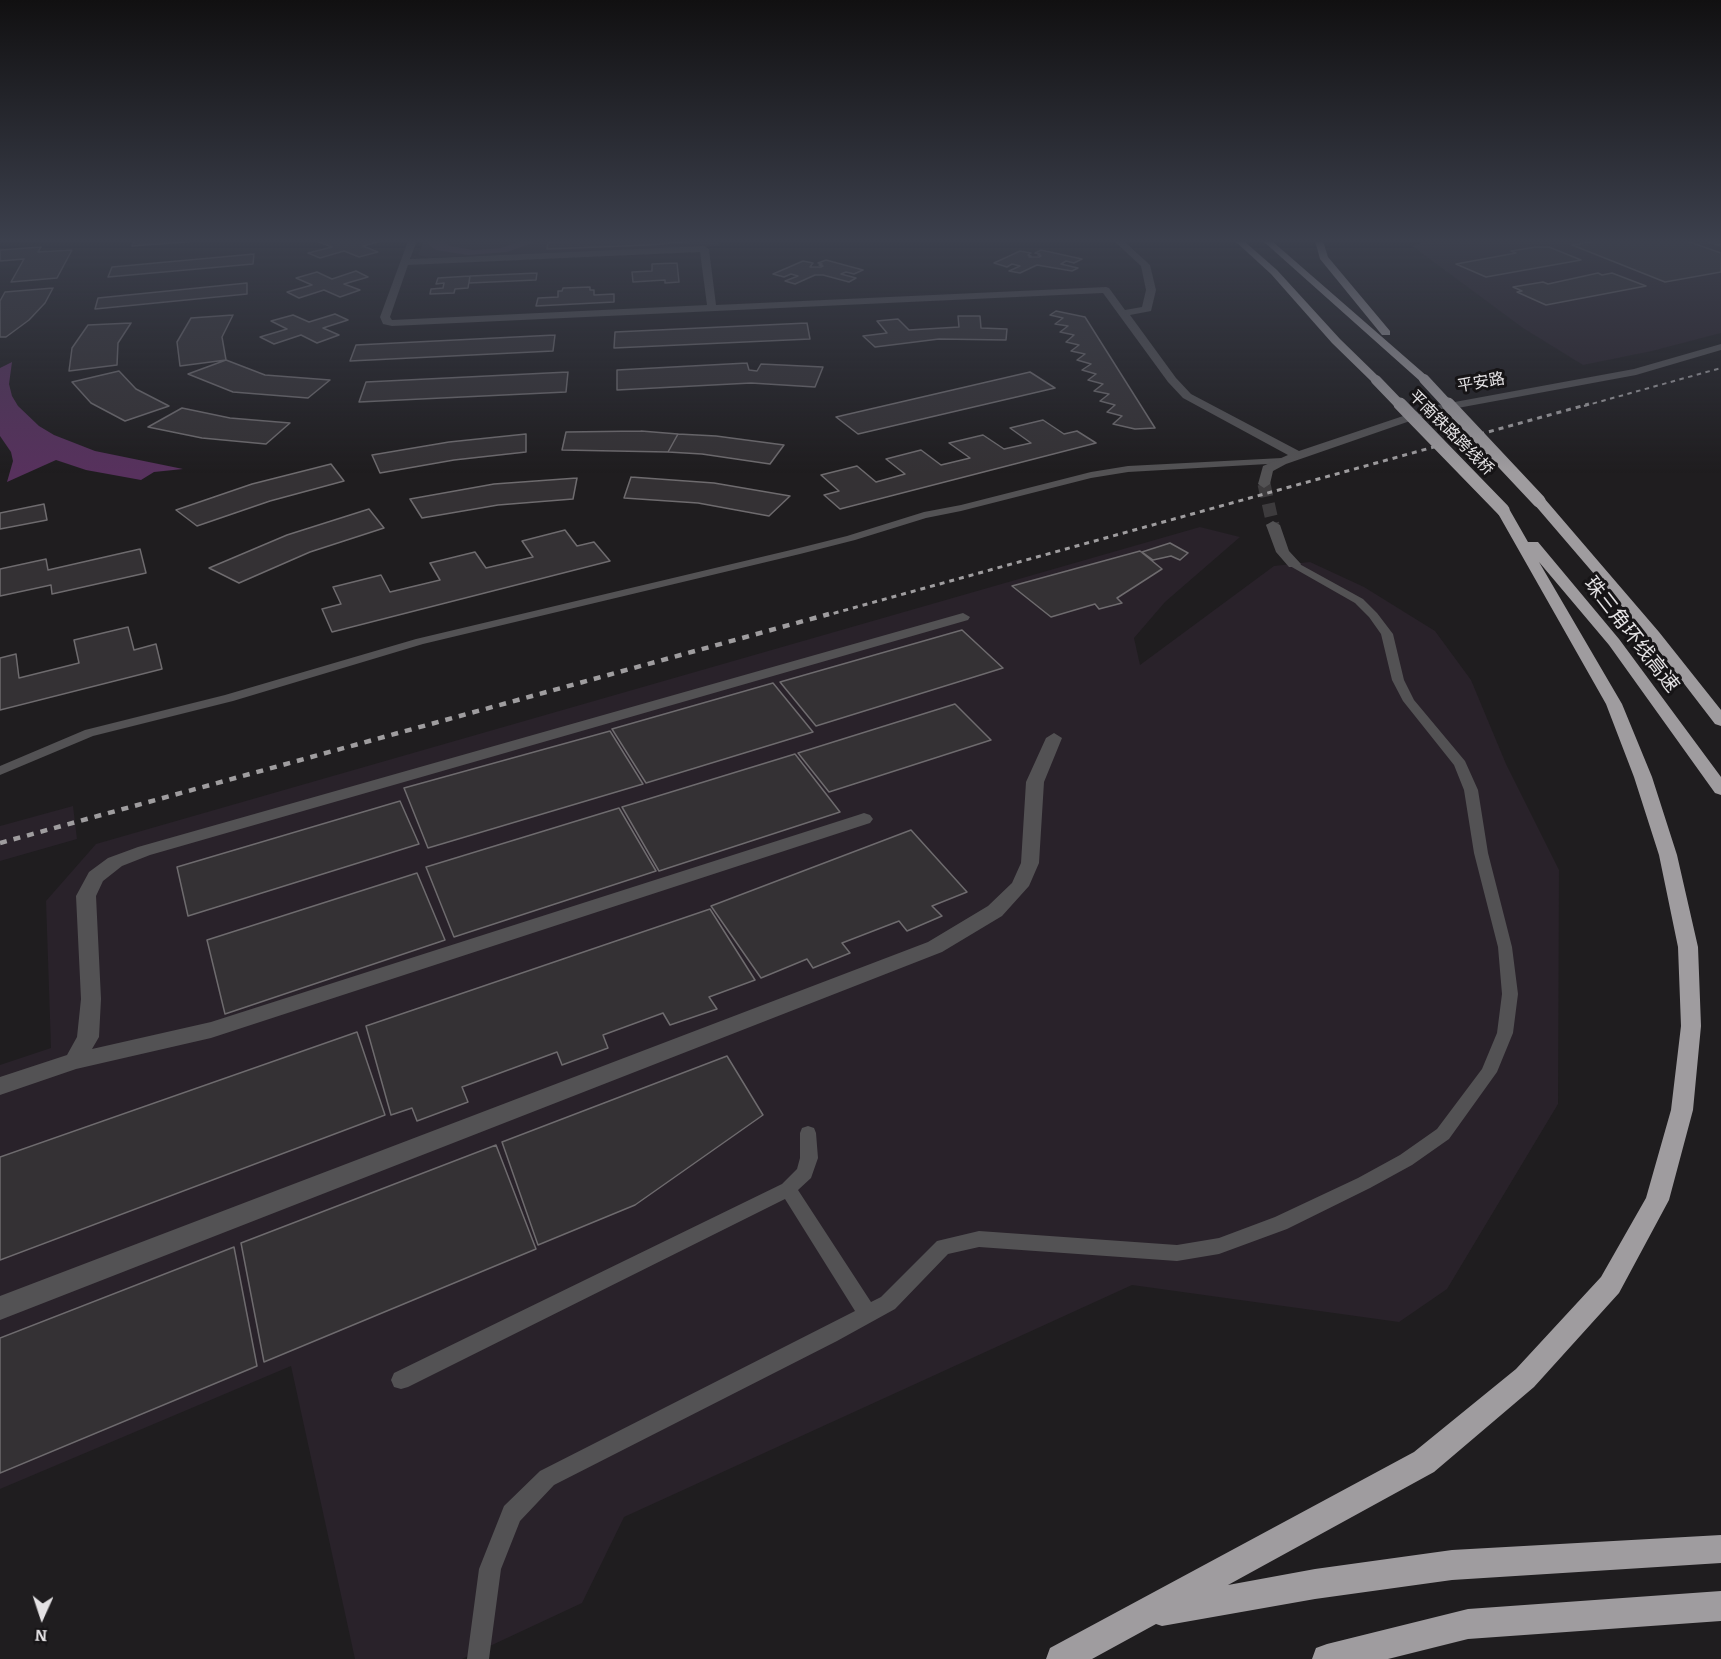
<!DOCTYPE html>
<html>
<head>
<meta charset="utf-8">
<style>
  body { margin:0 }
  #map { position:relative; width:1721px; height:1659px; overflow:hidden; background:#1f1d1f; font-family:Bitter,serif }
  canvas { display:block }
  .north { position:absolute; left:12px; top:1587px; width:60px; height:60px; -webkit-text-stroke:4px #161416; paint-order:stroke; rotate:183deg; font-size:16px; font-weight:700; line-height:24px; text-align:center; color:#e4e2e4 }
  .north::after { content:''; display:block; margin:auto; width:21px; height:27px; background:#e4e2e4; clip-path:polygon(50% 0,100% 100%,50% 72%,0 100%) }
</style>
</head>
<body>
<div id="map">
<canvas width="1721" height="1659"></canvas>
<div class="north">N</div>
</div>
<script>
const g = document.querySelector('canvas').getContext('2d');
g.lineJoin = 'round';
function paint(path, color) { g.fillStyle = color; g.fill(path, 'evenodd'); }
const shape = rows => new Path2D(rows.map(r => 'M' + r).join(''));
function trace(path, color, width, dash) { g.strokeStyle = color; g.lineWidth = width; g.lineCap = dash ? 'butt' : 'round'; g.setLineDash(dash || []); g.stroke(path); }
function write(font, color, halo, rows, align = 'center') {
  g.font = font + ' Bitter,"Noto Sans SC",serif'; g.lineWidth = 6; g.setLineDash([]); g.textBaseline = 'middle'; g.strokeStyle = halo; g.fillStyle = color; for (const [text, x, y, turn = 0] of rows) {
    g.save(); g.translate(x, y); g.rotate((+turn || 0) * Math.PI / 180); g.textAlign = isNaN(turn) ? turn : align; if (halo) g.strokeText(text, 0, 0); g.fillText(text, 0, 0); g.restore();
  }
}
const built = shape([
  [424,241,718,241,719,246,428,258,418,255],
  [1418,241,1721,241,1721,333,1652,351,1583,365,1523,328,1412,246,1422,243],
  [1200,527,1240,537,1165,602,1134,638,1140,665,1274,566,1310,562,1364,587,1435,631,1471,680,1506,764,1559,870,1558,1104,1447,1289,1399,1322,1132,1285,624,1517,582,1603,462,1659,355,1659,291,1366,0,1489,0,1065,51,1048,46,901,96,844],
  [73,806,77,839,0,861,0,826]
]);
const green = shape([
  [427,241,449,241,444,241,450,246,473,250,501,248,522,241,538,241,507,252,468,255,436,250,430,246]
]);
const water = shape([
  [12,362,9,384,12,396,18,406,39,426,54,435,95,451,183,469,154,472,141,480,86,470,56,460,7,482,13,461,11,452,0,436,0,368]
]);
const building = shape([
  [134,241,198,241,132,246,134,241],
  [316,241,381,241,363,246,378,252,359,257,344,251,320,258,308,253,332,247,316,241],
  [578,241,694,241,649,245,547,249,548,242,578,241],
  [1597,241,1687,241,1721,253,1721,272,1665,282,1572,245,1597,241],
  [41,247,38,252,72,250,57,278,11,282,24,259,0,261,0,250,41,247],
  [1536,247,1549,247,1581,260,1486,277,1456,264,1516,253,1511,251,1536,247],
  [1041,250,1082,259,1074,263,1066,261,1061,264,1078,268,1072,271,1037,265,1020,273,1009,271,1020,266,1012,264,1007,267,994,263,1020,251,1031,253,1028,255,1031,256,1029,257,1039,257,1041,256,1038,255,1040,254,1035,253,1041,250],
  [254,254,253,264,108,277,112,267,254,254],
  [826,260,863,270,854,274,846,272,841,274,856,278,849,282,823,275,815,275,795,284,785,281,798,276,791,274,784,277,773,274,803,261,813,263,810,267,821,267,823,266,819,265,822,264,818,263,826,260],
  [677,263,679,282,665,283,665,280,633,282,632,272,652,271,652,264,677,263],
  [356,271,368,277,344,284,360,290,340,297,324,290,299,298,287,292,312,285,296,278,317,272,332,279,356,271],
  [537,273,536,280,469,283,470,276,537,273],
  [1598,273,1602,275,1612,273,1646,286,1546,305,1517,292,1522,291,1513,287,1543,282,1548,284,1598,273],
  [470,276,468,288,455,289,454,293,430,294,431,289,443,288,444,283,436,284,438,278,470,276],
  [247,283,247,294,95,309,98,298,247,283],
  [590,287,590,290,594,290,594,295,614,294,614,302,536,306,538,298,558,297,558,291,562,291,563,288,590,287],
  [53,288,45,303,29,320,6,337,0,337,0,301,5,292,53,288],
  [1056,311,1085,317,1155,428,1135,429,1113,424,1122,416,1107,412,1115,405,1100,401,1109,394,1094,391,1103,384,1088,380,1096,374,1082,370,1091,364,1077,360,1085,354,1071,351,1079,345,1066,342,1074,335,1060,332,1068,326,1055,324,1063,318,1050,315,1056,311],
  [335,314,348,320,323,328,339,335,317,343,301,335,274,344,260,337,287,329,271,321,293,315,309,322,335,314],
  [233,315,222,337,226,360,180,366,177,342,191,318,233,315],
  [958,316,980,316,981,328,1007,329,1006,340,939,339,875,347,863,336,887,333,877,321,898,319,909,330,959,327,958,316],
  [131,323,118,343,117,365,69,371,72,348,88,325,131,323],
  [807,323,810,339,614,348,615,332,807,323],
  [555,335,553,351,350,361,356,345,555,335],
  [226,360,265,375,330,380,308,398,233,392,188,374,226,360],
  [747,363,749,370,757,371,761,364,823,367,815,387,751,383,617,390,617,370,747,363],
  [119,371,136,389,169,406,125,421,91,403,72,382,119,371],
  [568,372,566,392,359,402,366,382,568,372],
  [1030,372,1055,388,858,434,836,417,1030,372],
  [182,408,230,418,290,423,266,444,202,438,148,427,182,408],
  [1043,420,1064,434,1077,431,1096,443,840,509,824,495,839,491,821,475,857,466,876,482,905,474,886,459,921,450,941,465,970,458,949,443,983,435,1004,449,1031,443,1010,428,1043,420],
  [641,431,678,434,668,452,562,450,566,432,641,431],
  [526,434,526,452,454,460,380,473,372,455,449,442,526,434],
  [678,434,716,436,784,445,770,464,702,454,668,452,678,434],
  [331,464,344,481,270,501,197,526,176,510,252,484,331,464],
  [631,477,714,483,790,496,769,516,698,503,624,498,631,477],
  [577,478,573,499,498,505,422,518,410,499,494,484,577,478],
  [44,504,47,520,0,529,0,513,44,504],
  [369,509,384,528,310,552,239,583,209,568,287,535,369,509],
  [565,530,577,546,594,542,610,561,332,632,322,609,341,604,333,587,381,575,390,592,440,580,430,563,475,552,486,568,533,557,522,541,565,530],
  [1170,543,1188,553,1180,560,1171,556,1153,560,1142,552,1170,543],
  [140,549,146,573,52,594,51,585,0,596,0,569,46,559,48,570,140,549],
  [1140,551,1162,569,1117,598,1122,603,1099,609,1095,604,1051,617,1012,586,1140,551],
  [128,627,134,650,156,644,162,669,0,710,0,658,16,654,19,678,79,663,74,640,128,627],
  [962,630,1003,668,816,726,780,682,962,630],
  [773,683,813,732,646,783,612,729,773,683],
  [955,704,991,740,829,792,798,753,955,704],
  [610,731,643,784,428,848,404,788,610,731],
  [795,754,840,812,659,871,622,807,795,754],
  [400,801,419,844,188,916,177,867,400,801],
  [619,808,656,871,454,937,426,867,619,808],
  [911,830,967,892,932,906,942,916,907,931,899,921,842,943,850,953,813,968,807,959,761,978,711,906,911,830],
  [417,873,445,940,225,1014,207,940,417,873],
  [710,909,755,980,709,997,717,1009,670,1025,663,1013,603,1035,608,1048,562,1065,557,1052,462,1087,468,1102,417,1121,412,1108,391,1115,366,1026,710,909],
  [357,1032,385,1115,0,1260,0,1157,357,1032],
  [727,1056,763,1115,635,1205,538,1245,502,1142,727,1056],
  [496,1145,536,1249,264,1362,241,1243,496,1145],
  [234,1247,257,1366,0,1473,0,1338,234,1247]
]);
const streetTunnel = shape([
  [1264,484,1273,525]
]);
const lane = shape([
  [1705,241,1721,243,1721,247,1706,242,1705,241],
  [1282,458,1285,459,1285,463,1128,472,1091,478,961,511,926,518,855,540,800,554,423,644,233,701,93,736,0,775,0,766,85,730,225,695,416,639,795,549,847,536,924,512,961,505,1091,472,1128,466,1282,458],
  [1294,561,1363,599,1377,613,1393,634,1404,680,1414,700,1465,761,1478,790,1488,853,1512,947,1518,994,1513,1033,1497,1072,1449,1139,1412,1165,1370,1188,1287,1229,1219,1254,1177,1261,979,1247,948,1254,895,1309,837,1341,554,1485,520,1521,501,1569,489,1659,467,1659,479,1569,504,1506,540,1471,855,1311,785,1199,408,1387,401,1389,394,1387,391,1380,394,1373,782,1184,797,1169,800,1158,800,1133,802,1128,808,1126,814,1128,816,1133,818,1158,811,1178,798,1190,871,1302,881,1297,937,1241,979,1231,1177,1245,1219,1238,1275,1217,1358,1178,1400,1155,1437,1129,1482,1069,1497,1033,1502,994,1498,947,1474,853,1464,790,1454,765,1403,701,1392,680,1381,634,1369,617,1355,603,1290,566,1289,564,1294,561]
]);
const street = shape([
  [408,241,417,241,410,259,704,246,709,249,716,305,1106,287,1109,288,1125,310,1142,307,1146,290,1141,266,1114,241,1124,241,1150,265,1156,290,1151,311,1130,315,1176,378,1191,394,1299,451,1433,406,1634,369,1721,344,1721,350,1636,375,1436,412,1286,464,1273,471,1270,484,1264,488,1258,484,1263,466,1288,455,1183,398,1168,382,1103,293,392,326,383,324,380,317,408,241],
  [700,252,707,305,392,320,390,317,408,265,700,252],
  [1273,521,1280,525,1289,551,1301,564,1299,567,1289,567,1276,552,1266,525,1273,521],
  [963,613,970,617,968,620,150,855,122,866,103,881,96,896,101,999,99,1037,92,1049,211,1022,858,815,864,813,870,815,873,819,870,823,211,1038,76,1069,0,1095,0,1077,67,1055,77,1037,81,999,76,896,89,872,108,858,138,847,963,613],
  [1054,733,1062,738,1044,782,1039,863,1029,886,1002,916,942,952,0,1320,0,1296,928,942,988,906,1012,883,1021,863,1026,782,1046,738,1054,733]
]);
const highway = shape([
  [1235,241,1244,241,1277,270,1340,339,1380,378,1380,382,1372,382,1332,343,1271,274,1235,241],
  [1263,241,1272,241,1428,377,1428,381,1420,381,1263,241],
  [1315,241,1323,241,1328,257,1390,331,1390,335,1382,335,1320,259,1315,241],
  [1539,497,1544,498,1659,632,1721,710,1721,726,1715,724,1649,638,1534,504,1532,501,1539,497],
  [1503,506,1508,507,1528,542,1538,542,1619,639,1721,777,1721,795,1715,793,1609,645,1539,562,1622,704,1652,777,1677,855,1698,947,1701,1026,1693,1110,1669,1200,1619,1293,1534,1387,1434,1472,1228,1585,1315,1569,1452,1550,1721,1535,1721,1563,1452,1580,1315,1599,1162,1626,1156,1624,1092,1659,1046,1659,1050,1648,1414,1452,1516,1369,1601,1277,1646,1198,1671,1110,1681,1026,1678,947,1659,855,1634,777,1606,704,1496,510,1503,506],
  [1721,1591,1721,1621,1468,1639,1388,1659,1312,1659,1316,1648,1327,1644,1468,1609,1721,1591]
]);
const railFar2 = shape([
  [1584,406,1721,368]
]);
const railFar1 = shape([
  [824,616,1589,404]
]);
const rail = shape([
  [0,843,829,614]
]);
const highwayBridgeFar1 = shape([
  [1424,379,1449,406],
  [1376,380,1401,406]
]);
const highwayBridge = shape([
  [1400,404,1503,510],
  [1448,404,1539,501]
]);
const farStreetnames = [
  ["平安路",1481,383,-10],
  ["平南铁路跨线桥",1451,433,45]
];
const streetNames = [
  ["珠三角环线高速",1631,635,52]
];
paint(built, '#29222a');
paint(green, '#533b57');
paint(water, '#57315d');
paint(building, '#343134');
trace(building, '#6e6b6e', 1.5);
trace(streetTunnel, '#3d3b3d', 13, [13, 7]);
paint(lane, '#535254');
paint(street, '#535254');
paint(highway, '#9f9c9f');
trace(railFar2, '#9f9d9f', 2, [4.5, 4.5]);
trace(railFar1, '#9f9d9f', 3, [5, 5]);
trace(rail, '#9f9d9f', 4.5, [7, 7]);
trace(highwayBridgeFar1, '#9f9c9f', 10);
trace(highwayBridge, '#9f9c9f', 13);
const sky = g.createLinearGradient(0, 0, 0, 473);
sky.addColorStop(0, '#111011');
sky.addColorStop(0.51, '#3c404d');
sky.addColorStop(1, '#3c404d00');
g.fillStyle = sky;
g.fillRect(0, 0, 1721, 473);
write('16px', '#e4e2e4', '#161416', farStreetnames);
write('20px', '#e4e2e4', '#161416', streetNames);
</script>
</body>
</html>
